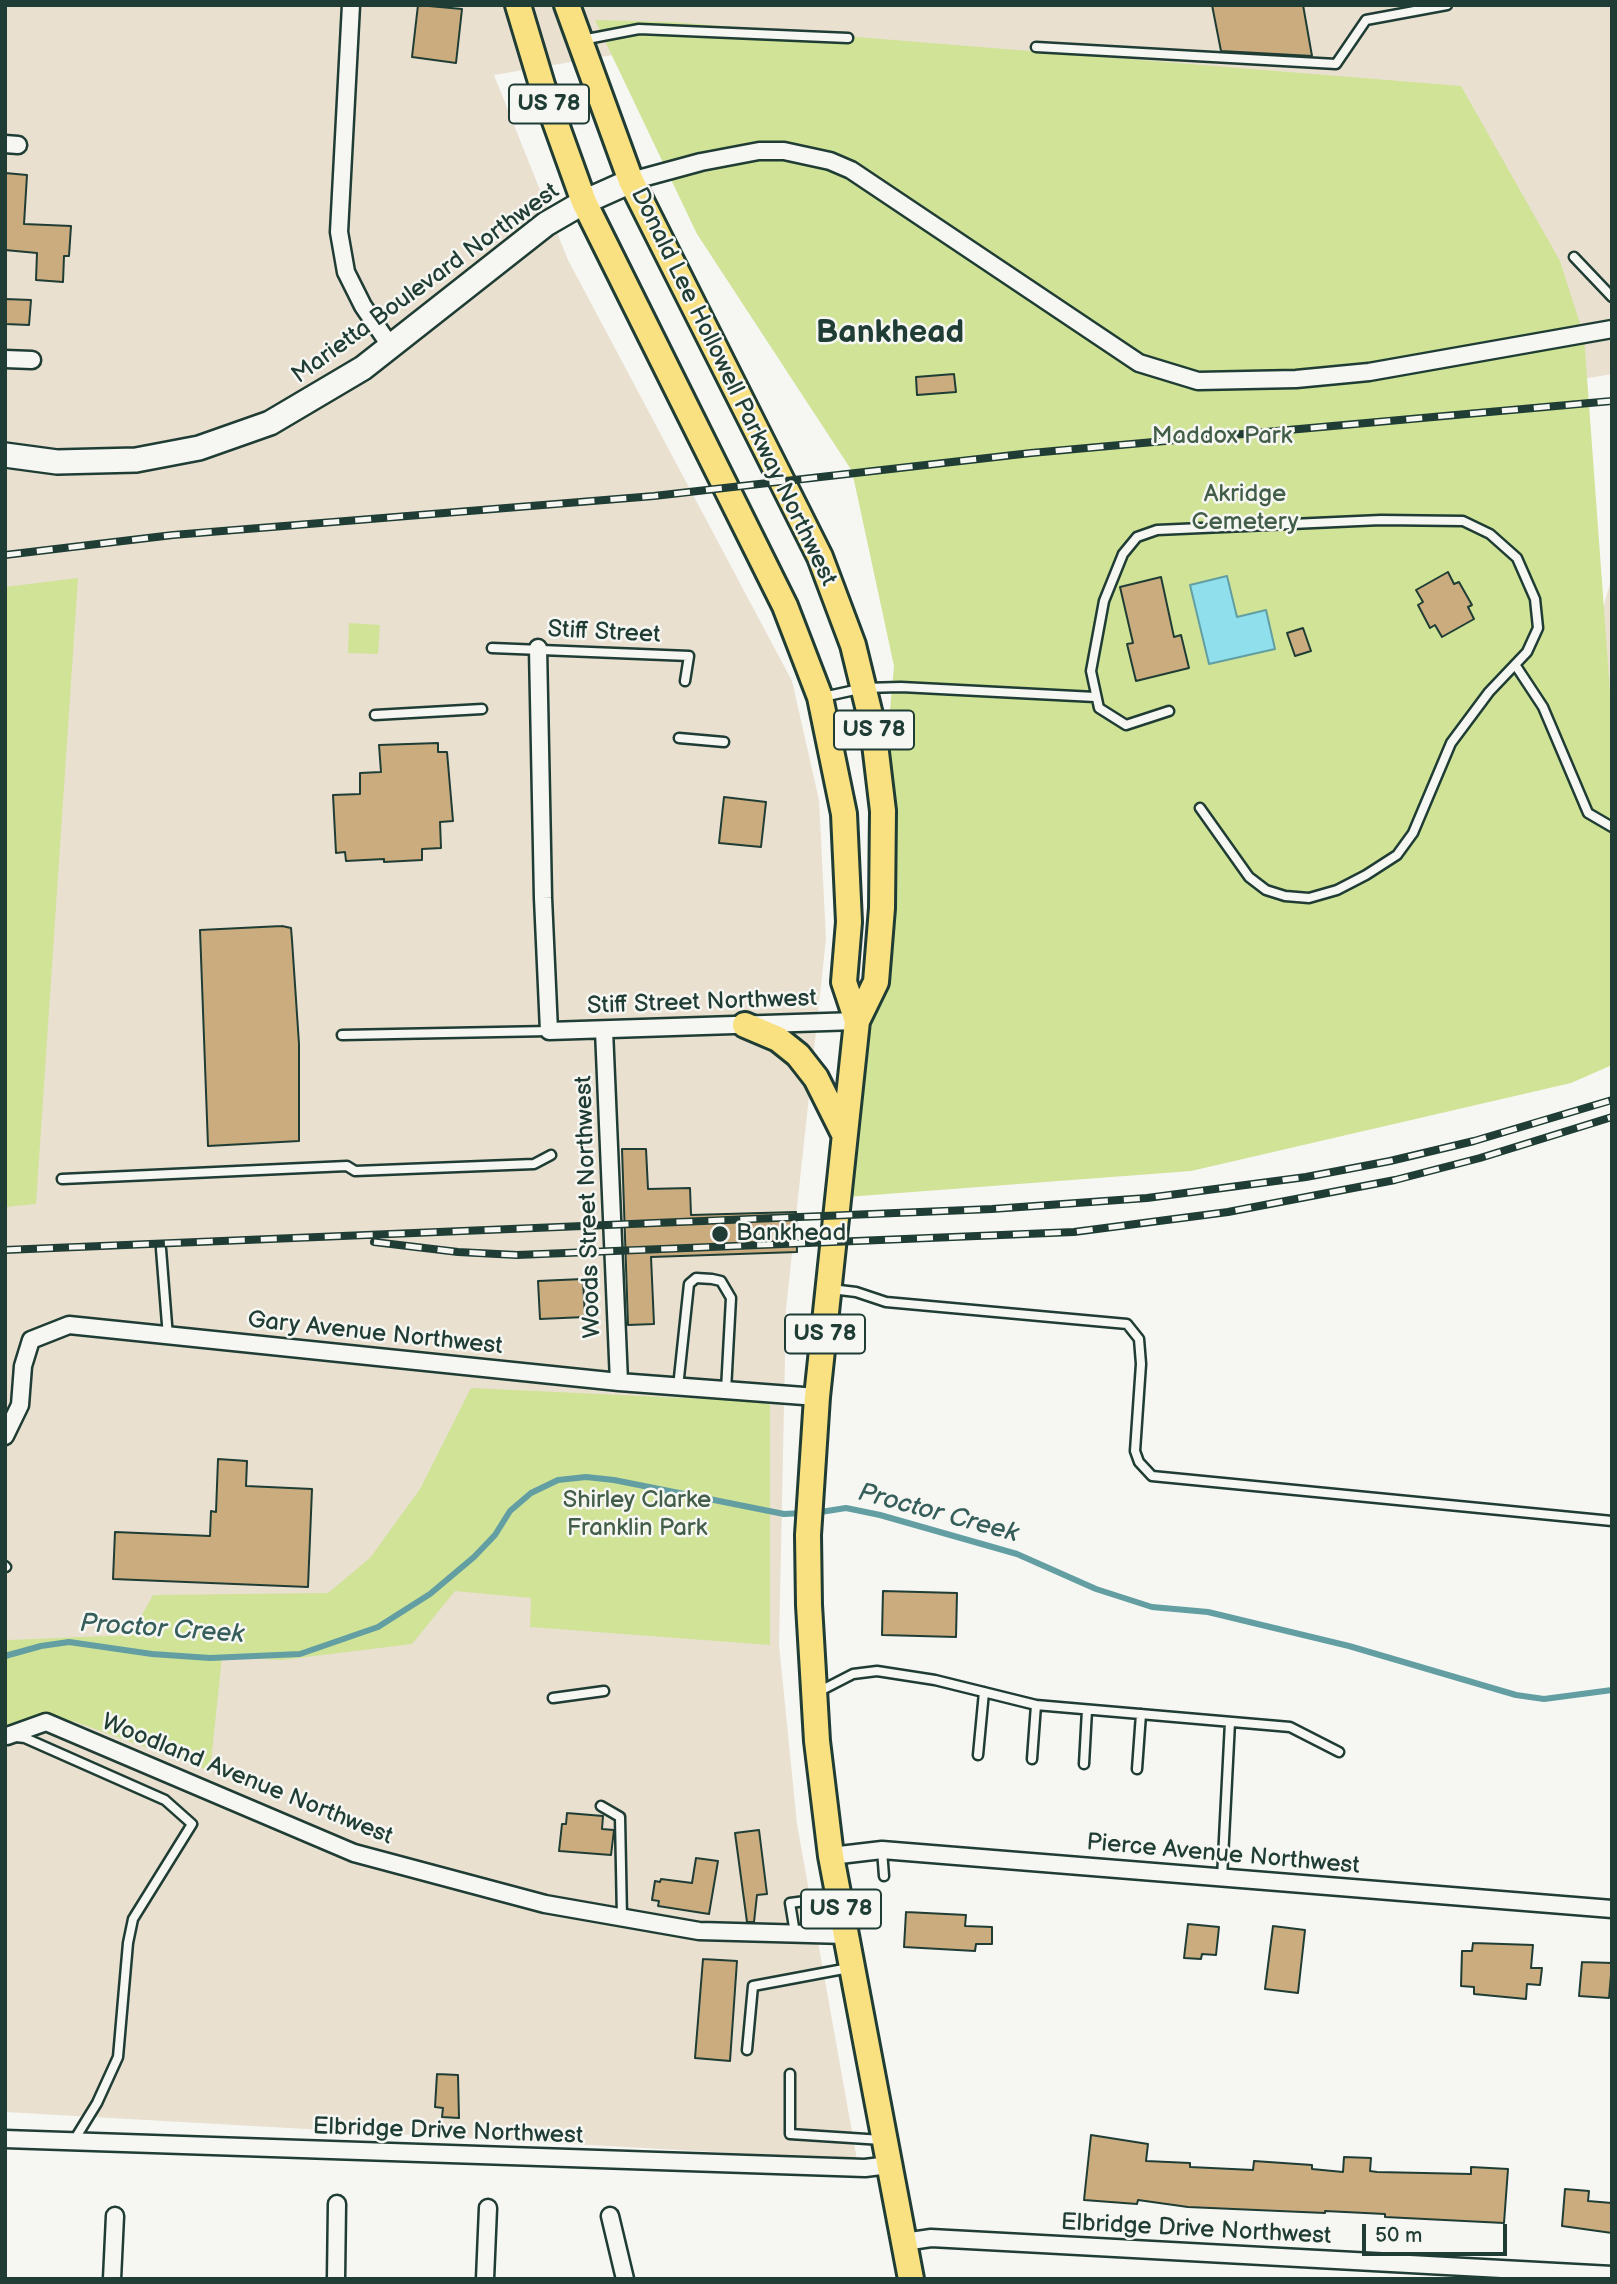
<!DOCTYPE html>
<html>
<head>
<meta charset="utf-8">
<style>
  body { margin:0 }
  #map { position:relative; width:1617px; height:2284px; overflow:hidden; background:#f6f6f2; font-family:"Balsamiq Sans",sans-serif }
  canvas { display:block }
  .frame { position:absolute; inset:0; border:7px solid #1f3d34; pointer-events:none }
  .scale { position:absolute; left:1362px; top:2224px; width:145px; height:32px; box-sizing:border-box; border:4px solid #1f3d34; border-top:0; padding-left:9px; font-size:21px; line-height:24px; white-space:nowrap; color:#1f3d34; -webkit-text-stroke:5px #f6f6f2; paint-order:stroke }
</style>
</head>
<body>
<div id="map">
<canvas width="1617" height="2284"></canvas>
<div class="frame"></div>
<div class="scale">50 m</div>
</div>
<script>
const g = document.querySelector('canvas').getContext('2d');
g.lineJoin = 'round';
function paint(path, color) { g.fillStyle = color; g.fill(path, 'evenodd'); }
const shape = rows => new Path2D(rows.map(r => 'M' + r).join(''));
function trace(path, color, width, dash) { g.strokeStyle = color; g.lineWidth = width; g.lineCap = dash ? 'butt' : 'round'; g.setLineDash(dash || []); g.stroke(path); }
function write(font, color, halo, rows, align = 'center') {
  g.font = font + ' "Balsamiq Sans",sans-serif'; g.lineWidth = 5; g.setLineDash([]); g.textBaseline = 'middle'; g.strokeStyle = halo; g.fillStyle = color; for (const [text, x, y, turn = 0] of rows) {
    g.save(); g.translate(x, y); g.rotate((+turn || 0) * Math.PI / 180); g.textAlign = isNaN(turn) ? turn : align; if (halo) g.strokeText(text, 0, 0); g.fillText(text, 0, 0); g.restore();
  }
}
const built = shape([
  [5,5,1612,5,1612,374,1560,383,684,43,494,75,568,260,792,681,819,800,826,939,786,1309,779,1645,797,1824,857,2160,5,2112],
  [1612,577,1612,719,1603,608]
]);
const green = shape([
  [595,20,672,22,1461,86,1560,261,1584,336,1612,719,1612,1065,1571,1083,1191,1171,846,1197,894,666,852,471,697,234],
  [78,578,36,1204,5,1207,5,587],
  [349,623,380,625,378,654,348,653],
  [471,1388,770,1402,770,1645,530,1627,531,1598,455,1591,412,1644,282,1660,222,1657,210,1771,73,1721,5,1737,5,1641,8,1640,131,1635,153,1595,328,1593,370,1558,420,1489]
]);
const water = shape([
  [1227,576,1237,617,1266,610,1275,649,1209,664,1190,585,1227,576]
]);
const stream = shape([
  [814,1513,846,1508,880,1515,1017,1554,1096,1589,1152,1607,1208,1612,1266,1626,1349,1646,1516,1695,1544,1699,1612,1690],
  [5,1656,41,1646,69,1642,152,1654,210,1658,300,1654,378,1627,430,1594,474,1557,495,1535,510,1511,531,1493,558,1480,586,1477,614,1480,784,1514,803,1513]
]);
const building = shape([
  [418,5,462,9,456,63,412,57,418,5],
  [1212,5,1303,5,1312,56,1221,51,1212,5],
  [5,173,27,175,24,224,71,226,69,256,64,256,63,282,36,280,37,253,5,250,5,173],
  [5,299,31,300,29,325,5,324,5,299],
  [954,374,956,392,917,395,916,377,954,374],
  [1448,572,1454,584,1459,582,1472,605,1468,607,1474,619,1442,637,1435,625,1430,628,1418,605,1423,602,1416,590,1448,572],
  [1161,577,1174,637,1181,635,1189,668,1136,681,1127,644,1133,643,1120,587,1161,577],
  [1303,628,1311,651,1295,656,1287,633,1303,628],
  [438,743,438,752,447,752,453,821,440,822,441,848,422,849,422,860,384,862,384,859,346,861,345,852,336,853,333,795,360,794,360,773,381,772,379,745,438,743],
  [724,797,766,802,761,847,719,843,724,797],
  [282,926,291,928,292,940,299,1044,299,1141,208,1146,200,930,282,926],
  [622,1149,646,1149,648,1189,690,1188,691,1215,796,1212,797,1252,651,1257,654,1324,628,1325,622,1149],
  [583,1279,585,1317,540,1319,538,1281,583,1279],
  [218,1459,247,1461,246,1486,312,1489,308,1587,113,1579,115,1532,210,1536,211,1511,216,1512,218,1459],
  [883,1591,957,1593,956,1637,882,1635,883,1591],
  [567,1813,603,1816,602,1829,614,1830,611,1855,559,1851,562,1824,566,1824,567,1813],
  [759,1830,767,1894,757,1895,754,1922,747,1922,735,1833,759,1830],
  [696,1858,718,1861,709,1914,658,1906,659,1901,652,1900,655,1881,660,1882,661,1879,692,1883,696,1858],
  [906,1912,966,1915,965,1926,992,1927,992,1944,976,1944,975,1951,904,1947,906,1912],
  [1188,1924,1219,1927,1216,1955,1202,1954,1201,1959,1184,1958,1188,1924],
  [1273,1926,1305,1930,1298,1993,1265,1989,1273,1926],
  [1473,1943,1533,1945,1531,1968,1542,1968,1540,1985,1527,1984,1526,1999,1474,1994,1474,1987,1461,1986,1462,1951,1472,1951,1473,1943],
  [703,1959,737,1961,730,2061,695,2058,703,1959],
  [1582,1962,1612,1963,1609,1998,1579,1996,1582,1962],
  [437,2074,458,2075,459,2118,442,2117,443,2108,435,2107,437,2074],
  [1091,2135,1148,2144,1146,2161,1190,2163,1190,2167,1253,2170,1254,2161,1312,2165,1312,2169,1343,2172,1344,2157,1371,2158,1370,2171,1377,2172,1471,2174,1471,2167,1508,2169,1504,2223,1385,2217,1385,2214,1325,2211,1325,2213,1188,2207,1138,2200,1137,2204,1084,2200,1091,2135],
  [1565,2189,1589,2191,1588,2201,1612,2203,1612,2233,1562,2226,1565,2189]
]);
const lane = shape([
  [582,40,639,29,848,38],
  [1036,47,1336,64,1366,20,1447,5],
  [1574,257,1612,297],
  [492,648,689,656,685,681],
  [1516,666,1543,707,1588,813,1612,827],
  [823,697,864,688,901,687,1095,697],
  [1169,711,1126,725,1099,708,1091,671,1104,601,1123,554,1137,537,1157,530,1381,520,1463,521,1490,534,1517,558,1535,599,1538,628,1527,652,1489,692,1451,743,1413,833,1397,855,1366,875,1337,890,1309,898,1285,896,1266,890,1249,877,1200,808],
  [375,715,482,709],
  [679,738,724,742],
  [342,1035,549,1031],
  [62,1179,347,1166,355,1171,534,1164,551,1155],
  [161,1249,168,1337],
  [831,1289,856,1292,886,1302,1127,1324,1139,1339,1141,1364,1135,1451,1139,1462,1152,1476,1612,1521],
  [678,1387,689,1284,696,1278,712,1279,721,1281,731,1298,726,1390],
  [5,1566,6,1567],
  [818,1692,853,1674,877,1671,935,1680,1036,1705,1290,1727,1339,1752],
  [553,1698,604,1691],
  [16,1737,25,1738,165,1800,192,1824,133,1919,128,1943,118,2057,97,2103,73,2142],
  [978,1755,984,1692],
  [1032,1759,1036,1705],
  [1084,1764,1087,1710],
  [1137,1769,1141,1714],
  [601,1806,620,1817,622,1918],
  [882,1850,884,1876],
  [1222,1878,1230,1722],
  [795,1933,790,1903,836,1897],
  [747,2050,753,1986,849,1968],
  [790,2074,790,2134,882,2140]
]);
const street = shape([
  [351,5,339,232,346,272,363,306,391,347],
  [5,144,18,145],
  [631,181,701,162,759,151,784,151,830,161,851,170,1139,363,1198,381,1296,379,1369,372,1612,329],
  [5,359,32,360],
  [538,648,543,898,549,1031,857,1021],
  [604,1030,619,1382],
  [5,1436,20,1405,23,1366,31,1340,69,1325,619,1382,817,1397],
  [7,1736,46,1722,354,1853,545,1904,699,1931,846,1935],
  [831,1856,882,1850,1612,1909],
  [5,2139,865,2168,889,2165],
  [610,2216,625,2279],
  [904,2242,931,2238,1612,2275],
  [112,2279,115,2216],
  [336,2279,337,2204],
  [485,2279,488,2208]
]);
const secondary = shape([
  [5,455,57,462,136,460,199,448,270,423,363,368,546,224,584,202,631,181]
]);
const primary = shape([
  [518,5,542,85,584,202,785,606,820,697,844,814,849,922,844,982,857,1021],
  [567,5,631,181,820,557,853,645,873,727,883,811,882,908,876,982,857,1021,817,1397,808,1535,809,1605,817,1741,831,1856,911,2279],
  [745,1025,778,1039,798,1055,816,1078,844,1134]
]);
const rail = shape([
  [5,555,173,535,654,496,1031,453,1612,401],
  [374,1242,458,1252,517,1255,1074,1232,1228,1212,1395,1180,1480,1158,1612,1117],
  [5,1250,992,1209,1147,1198,1306,1177,1390,1161,1474,1141,1612,1100]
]);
const markers = [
  [720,1234,9,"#1f3d34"]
];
const shields = [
  [549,104,80],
  [874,730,80],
  [825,1334,80],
  [841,1909,80]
];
const shieldNames = [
  ["US 78",549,104],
  ["US 78",874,730],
  ["US 78",825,1334],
  ["US 78",841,1909]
];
const streetNames = [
  ["Marietta Boulevard Northwest",426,284,-36],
  ["Donald Lee Hollowell Parkway Northwest",733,387,64],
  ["Stiff Street",604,633,3],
  ["Stiff Street Northwest",702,1003,-2],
  ["Woods Street Northwest",589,1207,-92],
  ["Gary Avenue Northwest",375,1334,6],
  ["Woodland Avenue Northwest",247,1780,22],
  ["Pierce Avenue Northwest",1223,1855,5],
  ["Elbridge Drive Northwest",448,2132,2],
  ["Elbridge Drive Northwest",1196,2230,3]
];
const parkNames = [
  ["Maddox Park",1222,437],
  ["Akridge",1245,495],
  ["Cemetery",1245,523],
  ["Shirley Clarke",637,1501],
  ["Franklin Park",637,1529]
];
const poiNames = [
  ["Bankhead",736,1234]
];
const waterNames = [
  ["Proctor Creek",938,1514,15],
  ["Proctor Creek",162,1630,4]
];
const districtNames = [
  ["Bankhead",890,334]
];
paint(built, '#e9e0d0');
paint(green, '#d0e397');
paint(water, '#8fdfec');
trace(water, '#629ea2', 2);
trace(stream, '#629ea2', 6);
paint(building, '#caac7f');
trace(building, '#1f3d34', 2);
trace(lane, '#1f3d34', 13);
trace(street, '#1f3d34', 21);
trace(secondary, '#1f3d34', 28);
trace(primary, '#1f3d34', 30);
trace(lane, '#f6f6f2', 8);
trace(street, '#f6f6f2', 16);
trace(secondary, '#f6f6f2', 23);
trace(primary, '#f9e181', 24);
trace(rail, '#1f3d34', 8);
trace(rail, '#f6f6f2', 5, [16]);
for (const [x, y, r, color] of markers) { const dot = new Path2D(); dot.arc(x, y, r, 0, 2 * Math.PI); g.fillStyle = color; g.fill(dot); trace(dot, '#f6f6f2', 2.5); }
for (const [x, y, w] of shields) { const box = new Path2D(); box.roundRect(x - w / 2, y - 19.5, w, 39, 5); g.fillStyle = '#f6f6f2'; g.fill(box); trace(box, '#1f3d34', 2); }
write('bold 23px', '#1f3d34', null, shieldNames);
write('24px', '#1f3d34', '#f6f6f2', streetNames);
write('24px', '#425e48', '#f6f6f2', parkNames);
write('24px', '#1f3d34', '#f6f6f2', poiNames, 'left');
write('italic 26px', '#355d59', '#f6f6f2', waterNames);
write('bold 32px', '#1f3d34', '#f6f6f2', districtNames);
</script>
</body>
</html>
